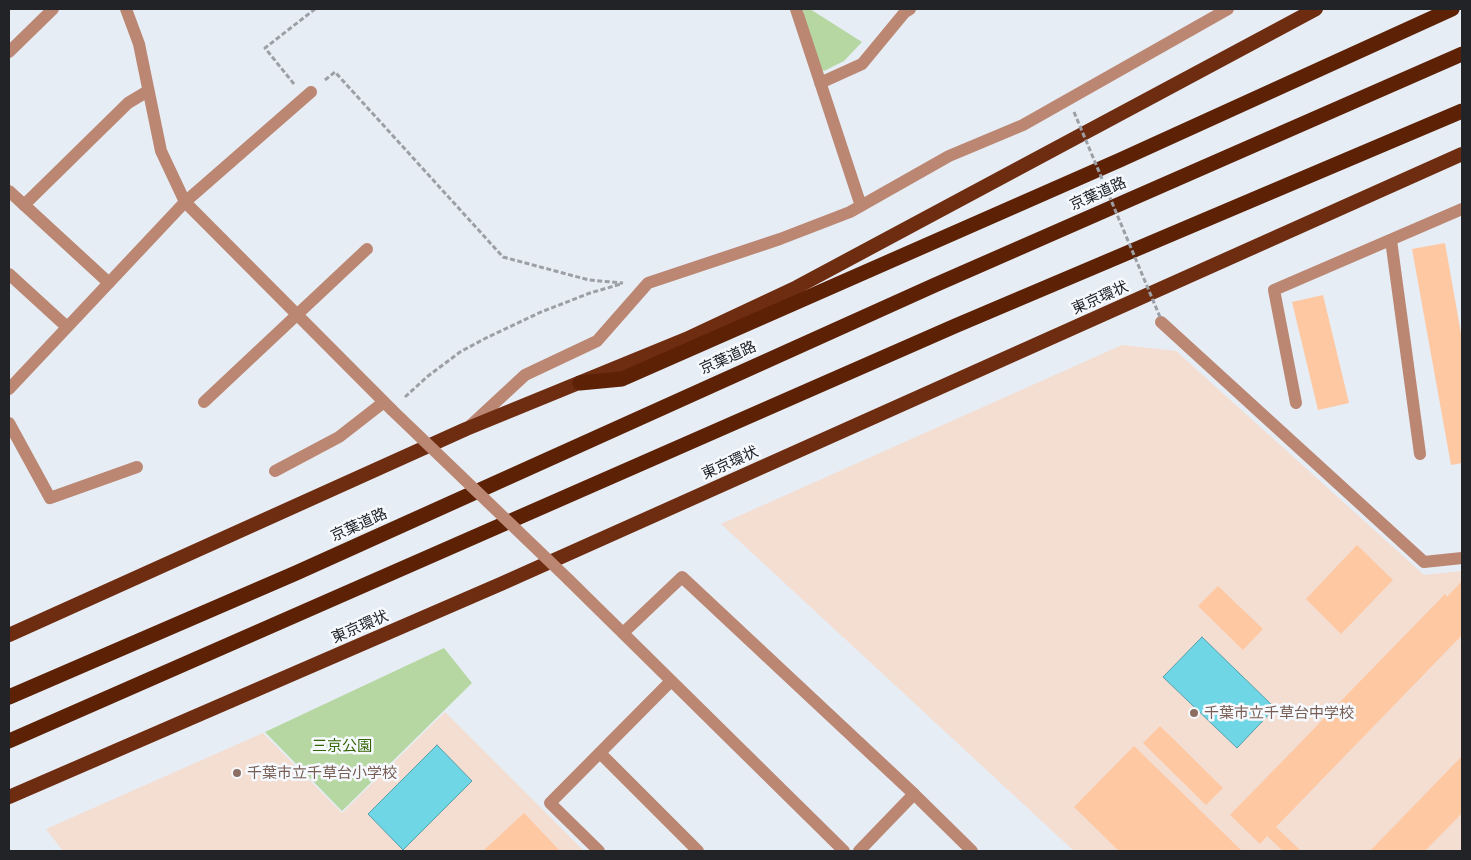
<!DOCTYPE html>
<html>
<head>
<meta charset="utf-8">
<style>
  body { margin:0 }
  #map { position:relative; width:1471px; height:860px; overflow:hidden; background:#e7edf4; font-family:Raleway,sans-serif }
  canvas { display:block }
  .frame { position:absolute; inset:0; border:10px solid #212326; pointer-events:none }
</style>
</head>
<body>
<div id="map">
<canvas width="1471" height="860"></canvas>
<div class="frame"></div>
</div>
<script>
const g = document.querySelector('canvas').getContext('2d');
g.lineJoin = 'round';
function paint(path, color) { g.fillStyle = color; g.fill(path, 'evenodd'); }
const shape = rows => new Path2D(rows.map(r => 'M' + r).join(''));
function trace(path, color, width, dash) { g.strokeStyle = color; g.lineWidth = width; g.lineCap = dash ? 'butt' : 'round'; g.setLineDash(dash || []); g.stroke(path); }
function write(font, color, halo, rows, align = 'center') {
  g.font = font + ' Raleway,"Noto Sans JP",sans-serif'; g.lineWidth = 5; g.setLineDash([]); g.textBaseline = 'middle'; g.strokeStyle = halo; g.fillStyle = color; for (const [text, x, y, turn = 0] of rows) {
    g.save(); g.translate(x, y); g.rotate((+turn || 0) * Math.PI / 180); g.textAlign = isNaN(turn) ? turn : align; if (halo) g.strokeText(text, 0, 0); g.fillText(text, 0, 0); g.restore();
  }
}
const education = shape([
  [1122,345,1176,351,1424,575,1462,571,1462,851,1074,851,721,524],
  [445,712,584,851,63,851,46,829,263,733,342,813]
]);
const green = shape([
  [803,9,810,9,862,42,844,61,824,71,818,67,806,27],
  [444,648,472,683,342,811,265,732]
]);
const water = shape([
  [1202,637,1275,708,1237,748,1163,677,1202,637],
  [437,745,472,781,403,850,368,814,437,745]
]);
const building = shape([
  [1445,243,1462,339,1462,463,1451,465,1412,249],
  [1323,295,1349,403,1318,410,1292,302],
  [1357,545,1393,580,1341,634,1306,599],
  [1462,581,1462,635,1276,827,1301,851,1283,851,1267,836,1260,844,1230,815,1445,594,1447,597],
  [1218,586,1263,629,1243,650,1198,606],
  [1160,726,1223,788,1206,805,1143,743],
  [1134,746,1242,851,1119,851,1074,807],
  [1462,756,1462,813,1425,851,1370,851],
  [524,813,560,851,483,851]
]);
const path = shape([
  [325,80,335,72,503,257,589,280,623,283],
  [294,84,265,48,315,9],
  [405,397,428,376,460,352,486,338,541,312,590,293,621,284]
]);
const service = shape([
  [9,52,53,9],
  [24,205,128,103,148,91],
  [1391,240,1420,454],
  [204,402,367,249],
  [1296,403,1274,290,1462,209],
  [623,633,682,577,914,794,972,851],
  [600,753,698,851]
]);
const minor = shape([
  [126,9,139,44,161,151,185,202,392,410],
  [796,9,861,206],
  [820,83,862,64,905,12,910,9],
  [9,191,109,283],
  [9,274,67,327],
  [1161,322,1424,562,1462,558],
  [9,389,185,202,311,92],
  [9,423,50,498,137,467],
  [470,426,525,375,597,341,648,283,780,239,850,212,949,156,1023,125,1228,9],
  [275,471,339,437,384,402],
  [569,580,844,851],
  [599,851,550,803,671,681],
  [859,851,914,794]
]);
const trunk = shape([
  [9,635,466,429,686,339,797,287,1316,9],
  [9,797,503,583,1462,154]
]);
const motorway = shape([
  [580,383,622,379,1120,160,1452,9],
  [9,697,296,573,935,285,1462,54],
  [9,741,955,326,1462,111]
]);
const pathBridge = shape([
  [1074,112,1160,317]
]);
const minorBridge = shape([
  [392,410,569,580]
]);
const markers = [
  [1194,713,5,"#8d6e63"],
  [237,773,5,"#8d6e63"]
];
const streetNames = [
  ["京葉道路",1098,194,-24],
  ["東京環状",1100,298,-24],
  ["京葉道路",728,358,-24],
  ["東京環状",730,463,-24],
  ["京葉道路",359,525,-24],
  ["東京環状",360,627,-23]
];
const educationNames = [
  ["千葉市立千草台中学校",1204,713],
  ["千葉市立千草台小学校",247,773]
];
const parkNames = [
  ["三京公園",342,746]
];
paint(education, '#f4ddd1');
paint(green, '#b6d7a2');
paint(water, '#6ed6e5');
trace(water, '#57a0ac', 1);
paint(building, '#fec8a3');
trace(path, '#9ca0a6', 3, [5, 2.5]);
trace(service, '#bb8773', 12);
trace(minor, '#bb8773', 12);
trace(trunk, '#6e2c10', 14);
trace(motorway, '#5d2106', 15);
trace(pathBridge, '#9ca0a6', 3, [5, 2.5]);
trace(minorBridge, '#bb8773', 12);
for (const [x, y, r, color] of markers) { const dot = new Path2D(); dot.arc(x, y, r, 0, 2 * Math.PI); g.fillStyle = color; g.fill(dot); trace(dot, '#f6fafe', 2); }
write('15px', '#212326', '#f6fafe', streetNames);
write('15px', '#785e54', '#f6fafe', educationNames, 'left');
write('15px', '#346402', '#f6fafe', parkNames);
</script>
</body>
</html>
